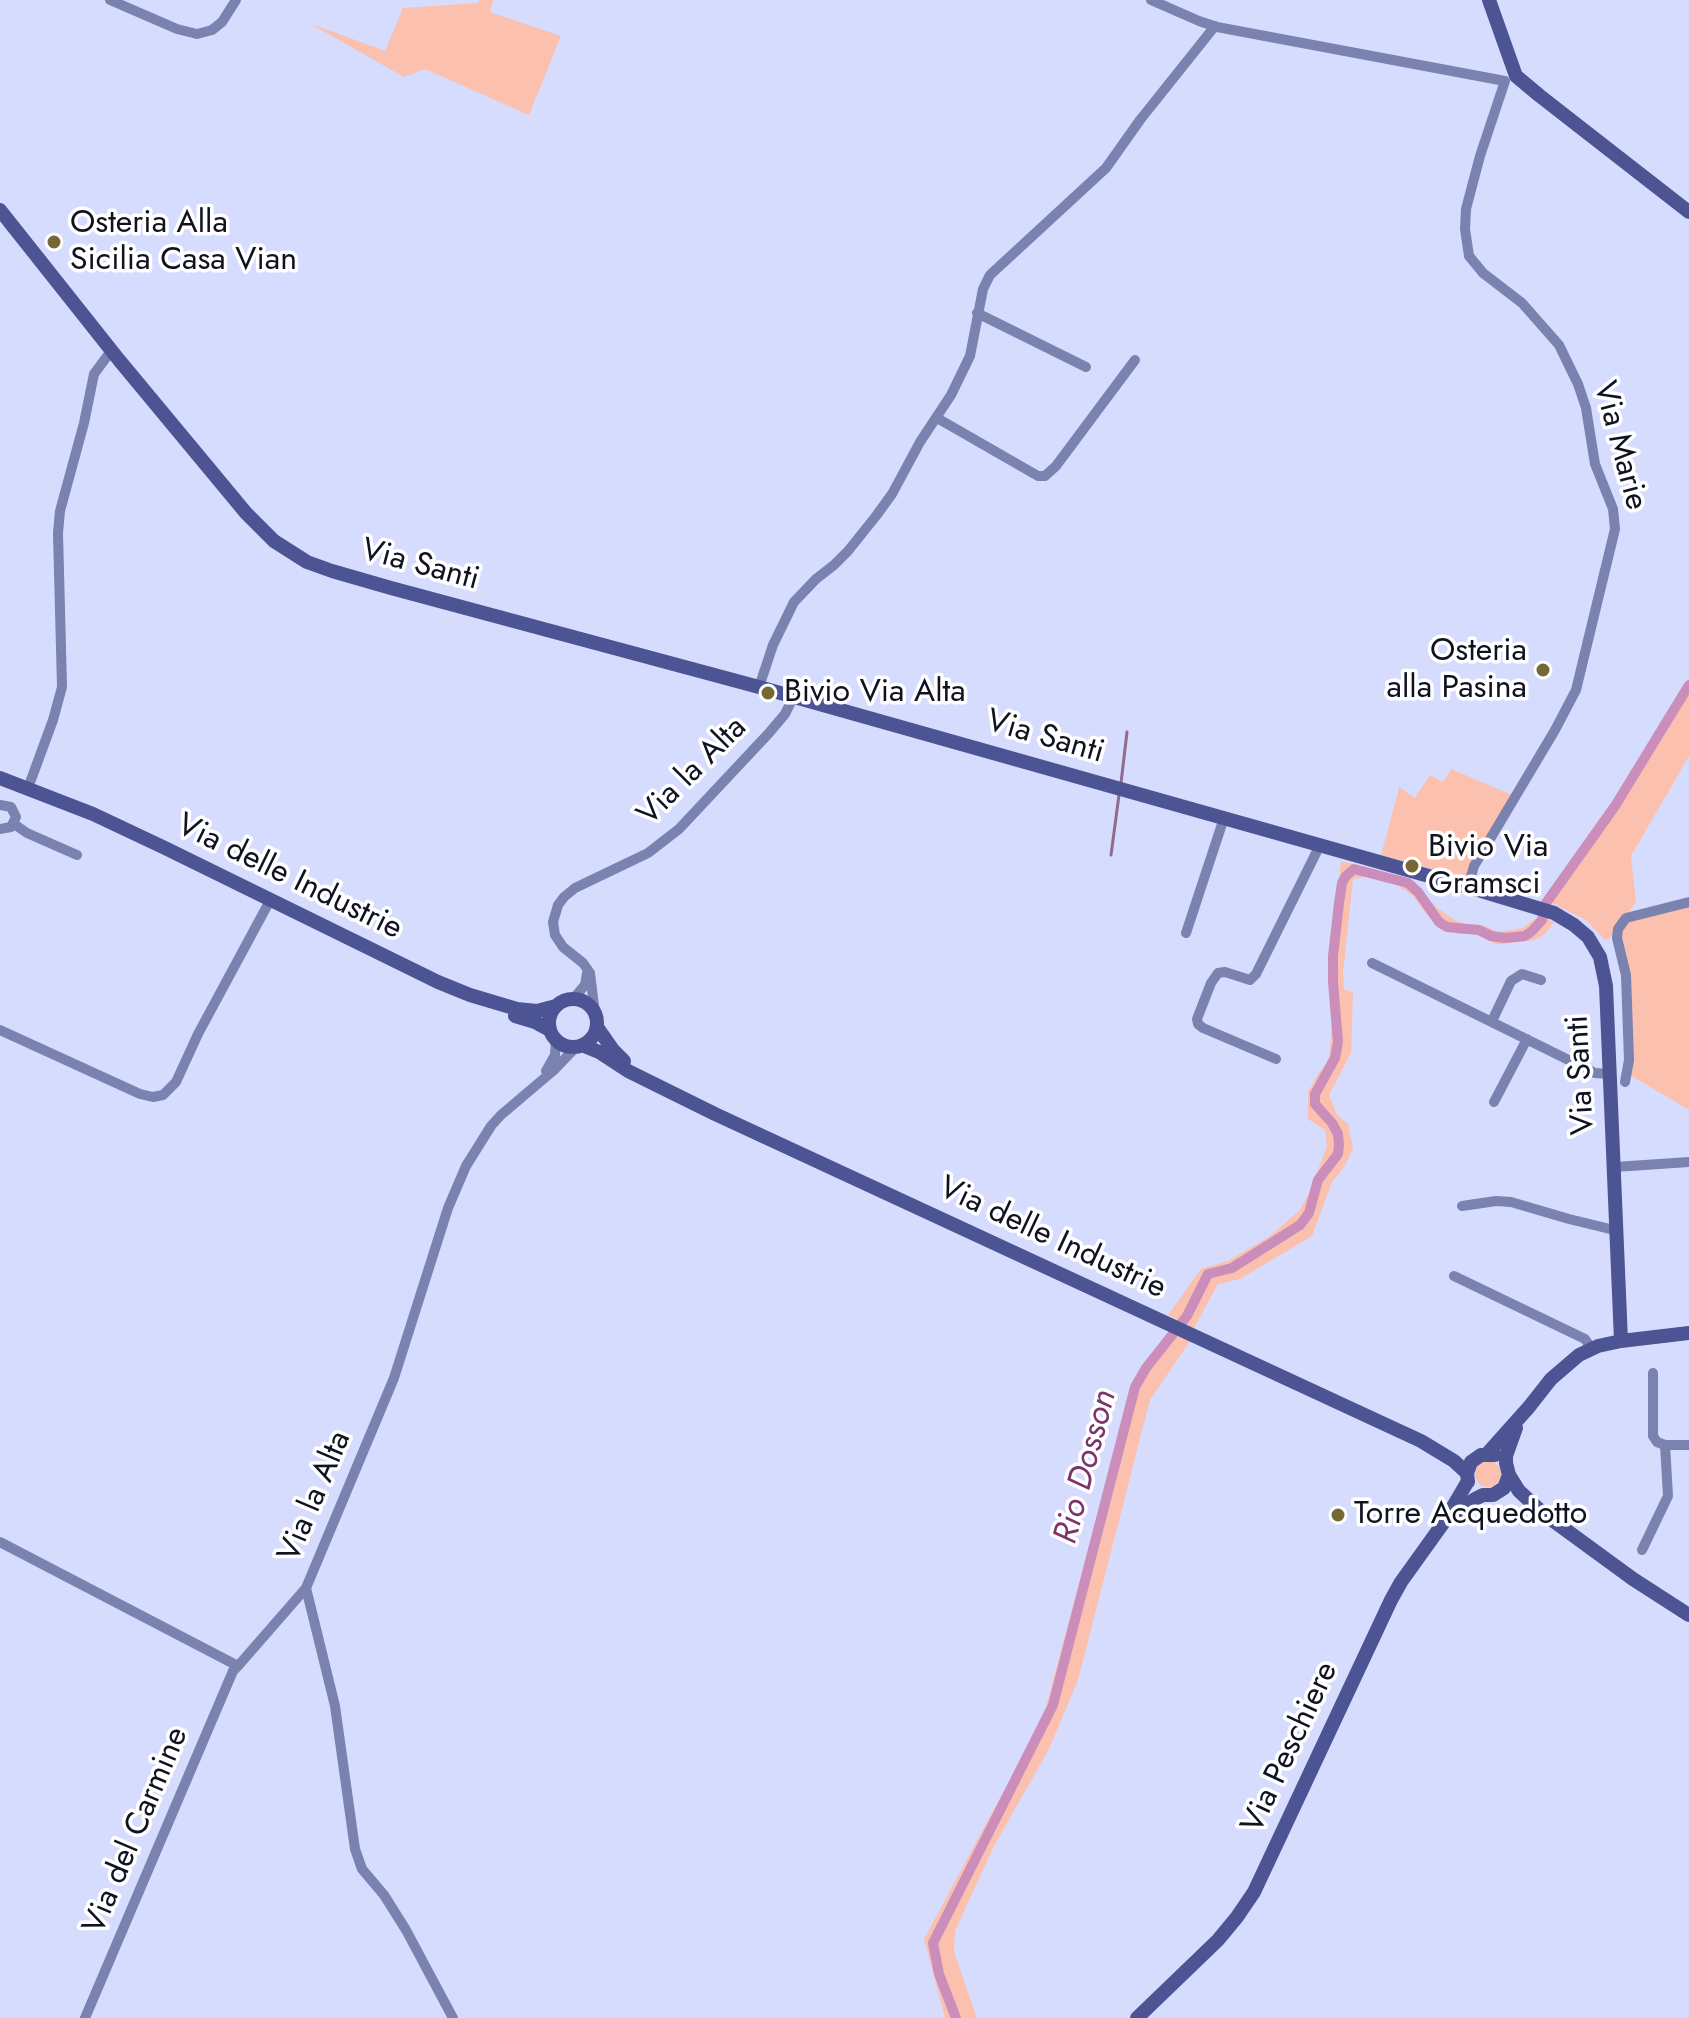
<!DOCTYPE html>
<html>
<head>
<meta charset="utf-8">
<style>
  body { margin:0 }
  canvas { display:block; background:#d6dcfe }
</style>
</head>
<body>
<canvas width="1689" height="2018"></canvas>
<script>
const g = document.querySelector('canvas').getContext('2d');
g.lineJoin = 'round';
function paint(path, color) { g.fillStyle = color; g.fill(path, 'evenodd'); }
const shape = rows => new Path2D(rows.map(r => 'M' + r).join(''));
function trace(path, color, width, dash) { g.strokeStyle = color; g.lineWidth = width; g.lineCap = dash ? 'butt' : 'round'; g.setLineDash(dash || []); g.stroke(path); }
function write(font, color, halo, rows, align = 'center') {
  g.font = font + ' Jost,sans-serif'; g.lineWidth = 7; g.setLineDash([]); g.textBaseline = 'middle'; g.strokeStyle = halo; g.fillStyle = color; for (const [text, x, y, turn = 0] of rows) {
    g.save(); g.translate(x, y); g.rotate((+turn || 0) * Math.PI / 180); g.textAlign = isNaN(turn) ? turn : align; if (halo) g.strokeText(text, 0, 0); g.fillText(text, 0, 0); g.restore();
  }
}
const green = shape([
  [479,0,493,0,490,12,561,36,529,115,425,69,404,77,309,23,385,51,403,8,478,3],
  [1689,681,1689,756,1631,856,1636,902,1609,939,1605,940,1586,920,1548,901,1598,822,1614,801],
  [1451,769,1512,795,1465,878,1381,855,1400,785,1401,788,1415,798,1430,775,1443,782],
  [1341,861,1411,881,1436,907,1453,919,1466,925,1484,926,1499,932,1523,928,1539,916,1554,922,1545,934,1534,940,1502,944,1495,944,1476,934,1458,934,1443,928,1428,916,1413,896,1392,881,1365,877,1353,879,1343,973,1344,989,1353,993,1351,1053,1329,1095,1337,1115,1348,1124,1353,1149,1344,1167,1332,1182,1312,1236,1240,1279,1218,1284,1194,1328,1168,1315,1201,1269,1228,1261,1270,1236,1299,1211,1310,1191,1327,1146,1325,1130,1308,1119,1308,1090,1310,1089,1318,1074,1327,1063,1330,1053,1332,1012,1329,972],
  [1689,905,1689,1110,1630,1075,1621,928,1627,918],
  [1169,1332,1190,1341,1150,1400,1078,1680,1049,1749,994,1846,955,1931,954,1952,977,2018,945,2018,924,1939,1043,1718,1133,1381,1144,1362],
  '1475 1474a13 13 0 1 1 26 0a13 13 0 1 1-26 0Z'
]);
const stream = shape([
  [1121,783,1127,732],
  [1111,855,1119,795]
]);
const canal = shape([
  [956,2018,939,1974,933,1943,1053,1705,1135,1387,1146,1368,1187,1316,1208,1274,1232,1268,1300,1225,1309,1213,1318,1180,1338,1154,1339,1145,1338,1134,1332,1123,1315,1104,1315,1094,1335,1058,1338,1042,1333,982,1333,956,1339,903,1342,883,1346,876,1354,869,1408,883,1418,892,1439,922,1447,927,1479,930,1491,936,1505,938,1525,936,1532,931,1542,920,1546,903,1615,806,1689,685]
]);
const street = shape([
  [110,0,177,29,197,34,212,30,222,22,236,0],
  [1151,0,1199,21,1217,27,1505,81],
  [977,313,1086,367],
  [937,418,1038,476,1045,476,1056,466,1135,360],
  [759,687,773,645,794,602,816,579,834,565,848,551,876,516,892,494,920,442,951,395,970,356,983,289,990,275,1106,168,1140,120,1215,26],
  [28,788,53,720,62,687,58,533,60,511,84,423,94,374,111,351],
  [0,805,11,807,16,817,11,827,0,829],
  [14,824,27,833,77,855],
  [1468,887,1474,866,1555,730,1576,690,1615,529,1613,509,1595,464,1586,408,1578,384,1559,345,1522,303,1483,273,1469,256,1465,229,1466,209,1480,156,1505,81],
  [1186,933,1224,818],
  [1372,963,1595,1073,1609,1074],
  [573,999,585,985,587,973],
  [595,1014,590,973,583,963,563,947,555,935,553,922,558,905,564,897,575,888,648,853,679,829,769,733,785,714,794,696],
  [1492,1021,1511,981,1522,974,1541,980],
  [0,1030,140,1094,153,1097,163,1095,176,1082,198,1034,267,906],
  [1276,1059,1203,1028,1198,1024,1197,1019,1211,983,1218,973,1225,972,1250,980,1256,974,1320,845],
  [546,1071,555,1055,556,1040],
  [1625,1082,1629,1060,1626,975,1617,938,1618,929,1626,918,1689,902],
  [1494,1102,1527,1039],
  [1615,1167,1689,1162],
  [1462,1206,1496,1201,1511,1202,1569,1219,1610,1229,1617,1228],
  [1454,1276,1585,1339,1592,1349],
  [1665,1445,1689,1445],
  [0,1542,238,1666,306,1588],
  [1642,1550,1668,1496,1665,1445,1657,1442,1653,1436,1653,1373],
  [85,2018,233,1671,238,1666],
  [453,2018,406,1930,384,1895,362,1869,355,1849,335,1706,306,1588,394,1378,448,1208,466,1166,491,1126,501,1115,554,1070,576,1047]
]);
const secondary = shape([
  [1489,0,1516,76,1540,96,1689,212],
  [0,210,119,360,246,513,274,541,307,562,332,571,391,588,759,687,1468,887,1554,913,1574,925,1588,937,1600,957,1606,986,1621,1341],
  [0,778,93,814,165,848,438,982,470,995,517,1009,537,1011,556,1006],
  '549 1023a24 24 0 1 1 48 0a24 24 0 1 1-48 0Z',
  [515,1016,535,1022,550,1030],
  [597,1027,613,1050,624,1061],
  [582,1045,599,1052,628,1071,715,1114,1421,1441,1454,1461,1467,1473],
  [1487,1454,1529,1407,1551,1379,1579,1355,1598,1346,1621,1341,1689,1333],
  [1509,1475,1519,1491,1544,1514,1633,1579,1689,1615],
  [1468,1482,1467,1473,1471,1462,1481,1455,1495,1455],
  [1453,1514,1475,1499,1483,1495,1493,1495,1504,1488,1509,1475,1506,1463,1506,1456,1516,1428],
  [1137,2018,1218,1940,1237,1917,1254,1892,1391,1600,1401,1582,1444,1522,1468,1481]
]);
const markers = [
  [54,242,8,"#746935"],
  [1543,670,8,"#746935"],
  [768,693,8,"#746935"],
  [1412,866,8,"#746935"],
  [1338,1515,8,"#746935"]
];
const poiNames = [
  ["Osteria Alla",70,224],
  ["Sicilia Casa Vian",70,261],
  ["Osteria",1527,652,"right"],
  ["alla Pasina",1527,689,"right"],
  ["Bivio Via Alta",784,693],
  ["Bivio Via",1428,848],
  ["Gramsci",1428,885],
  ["Torre Acquedotto",1354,1515]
];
const streetNames = [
  ["Via Marie",1619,446,75],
  ["Via Santi",420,566,15],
  ["Via Santi",1045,738,16],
  ["Via la Alta",693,772,-45],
  ["Via delle Industrie",289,878,26],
  ["Via Santi",1582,1075,-93],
  ["Via delle Industrie",1052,1239,25],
  ["Via la Alta",316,1497,-67],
  ["Via Peschiere",1291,1748,-65],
  ["Via del Carmine",137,1831,-67]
];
const waterNames = [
  ["Rio Dosson",1087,1467,-75]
];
paint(green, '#fbc0ae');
trace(stream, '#93698c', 3);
trace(canal, '#cb8eba', 10);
trace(street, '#7a82af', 10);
trace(secondary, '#4d5494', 14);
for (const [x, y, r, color] of markers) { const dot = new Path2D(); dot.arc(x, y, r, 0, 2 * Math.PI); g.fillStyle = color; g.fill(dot); trace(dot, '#fff', 3); }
write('32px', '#101220', '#fff', poiNames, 'left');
write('32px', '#101220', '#fff', streetNames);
write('italic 34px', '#7b336a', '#fff', waterNames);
</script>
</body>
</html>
